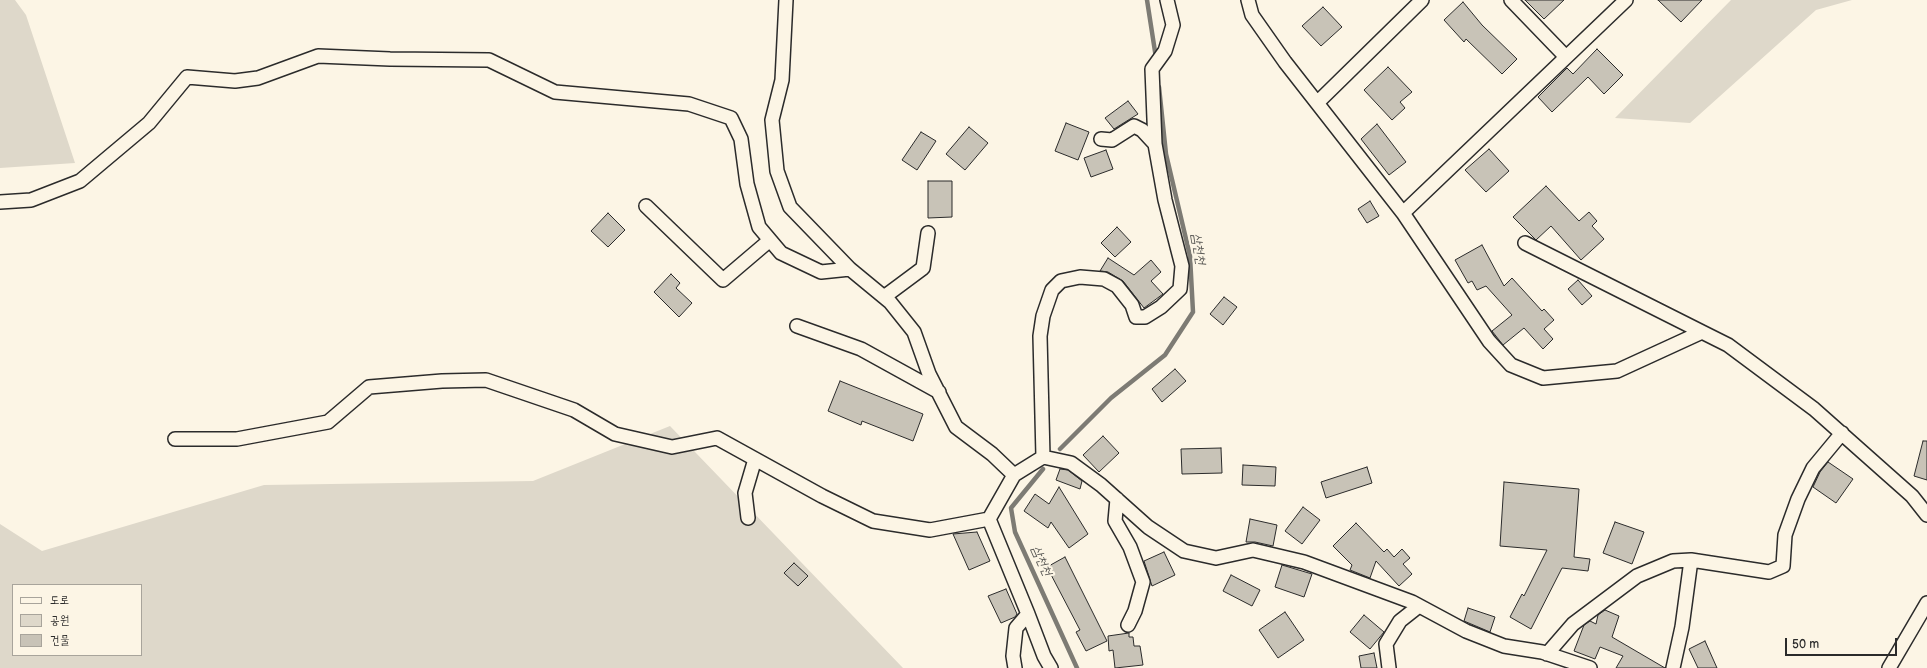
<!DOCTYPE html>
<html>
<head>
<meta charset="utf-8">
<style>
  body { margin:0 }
  #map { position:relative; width:1927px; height:668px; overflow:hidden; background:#fcf5e5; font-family:"Balsamiq Sans","Poor Story",sans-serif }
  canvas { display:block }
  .legend { position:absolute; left:12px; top:584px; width:130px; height:72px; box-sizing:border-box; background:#fcf5e5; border:1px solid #a8a49b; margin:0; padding:5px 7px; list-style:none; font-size:12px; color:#2b2b2b }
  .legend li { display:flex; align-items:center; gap:8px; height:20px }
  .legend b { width:20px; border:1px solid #a8a49b }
  .scale { position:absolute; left:1785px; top:638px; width:112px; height:18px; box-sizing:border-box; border:2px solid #2b2b2b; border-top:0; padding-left:5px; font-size:12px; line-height:14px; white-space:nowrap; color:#2b2b2b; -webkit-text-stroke:3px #fcf5e5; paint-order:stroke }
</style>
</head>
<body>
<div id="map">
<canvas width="1927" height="668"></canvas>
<ul class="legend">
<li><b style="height:5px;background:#fcf5e5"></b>도로</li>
<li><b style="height:11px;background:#ded8ca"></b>공원</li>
<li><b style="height:11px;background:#c8c3b7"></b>건물</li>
</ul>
<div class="scale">50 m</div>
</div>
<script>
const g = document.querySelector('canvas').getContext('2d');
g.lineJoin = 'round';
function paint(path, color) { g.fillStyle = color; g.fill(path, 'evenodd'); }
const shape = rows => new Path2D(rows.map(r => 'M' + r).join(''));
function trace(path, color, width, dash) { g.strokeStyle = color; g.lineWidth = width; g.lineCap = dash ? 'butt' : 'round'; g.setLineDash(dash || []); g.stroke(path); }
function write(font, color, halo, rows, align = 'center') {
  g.font = font + ' "Balsamiq Sans","Poor Story",sans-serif'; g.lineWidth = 4; g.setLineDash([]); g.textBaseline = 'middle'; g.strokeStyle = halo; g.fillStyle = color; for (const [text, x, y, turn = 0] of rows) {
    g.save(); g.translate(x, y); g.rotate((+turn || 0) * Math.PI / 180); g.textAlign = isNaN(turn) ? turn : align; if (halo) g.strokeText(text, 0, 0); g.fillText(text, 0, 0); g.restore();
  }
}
const green = shape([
  [0,0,15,0,26,15,75,163,0,168],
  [1731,0,1852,0,1816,10,1690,123,1615,118],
  [670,426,903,668,0,668,0,524,42,551,264,485,533,481],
  [13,585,141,585,141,655,13,655]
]);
const stream = shape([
  [1147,0,1156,58],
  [1060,449,1111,398,1165,355,1193,312,1190,256,1166,154,1159,87],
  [1043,469,1011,508,1015,532,1077,668]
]);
const building = shape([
  [1525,0,1564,0,1544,19,1525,0],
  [1658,0,1702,0,1681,22,1658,0],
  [1463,2,1482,25,1517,59,1502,74,1466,39,1464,42,1444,20,1463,2],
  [1323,7,1342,27,1321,46,1302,26,1323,7],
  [1597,49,1623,75,1604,94,1588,77,1552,112,1538,97,1567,68,1573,74,1597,49],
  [1388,67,1412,92,1400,102,1405,108,1392,120,1364,90,1388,67],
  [1128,101,1138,114,1114,129,1105,118,1128,101],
  [1066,123,1089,132,1078,160,1055,151,1066,123],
  [1377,124,1406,162,1389,175,1361,139,1377,124],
  [969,127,988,143,965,170,946,154,969,127],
  [921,132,936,141,917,170,902,160,921,132],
  [1489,149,1509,171,1486,192,1465,170,1489,149],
  [1106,150,1113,169,1091,177,1084,158,1106,150],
  [928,181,952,181,952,217,928,218,928,181],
  [1546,186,1579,221,1589,212,1597,221,1592,226,1604,239,1581,260,1551,226,1536,240,1513,217,1546,186],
  [1370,201,1379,216,1367,223,1358,209,1370,201],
  [608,213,625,230,608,247,591,231,608,213],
  [1117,227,1131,242,1115,257,1101,243,1117,227],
  [1482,245,1504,286,1512,278,1542,311,1544,309,1554,320,1544,329,1553,339,1543,349,1524,328,1503,345,1492,331,1512,315,1486,286,1477,290,1472,281,1468,283,1455,260,1482,245],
  [1108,258,1134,275,1151,260,1161,272,1151,281,1163,294,1144,308,1123,281,1108,272,1100,271,1108,258],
  [671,274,680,283,676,288,692,303,679,317,654,292,671,274],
  [1578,280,1592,296,1582,305,1568,289,1578,280],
  [1224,297,1237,307,1223,325,1210,314,1224,297],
  [1175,369,1186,381,1162,402,1152,389,1175,369],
  [840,381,923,414,913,441,862,421,861,425,828,411,840,381],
  [1103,436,1119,453,1099,472,1083,455,1103,436],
  [1923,441,1927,441,1927,480,1914,476,1923,441],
  [1221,448,1222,473,1182,474,1181,449,1221,448],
  [1828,462,1853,479,1836,503,1813,487,1820,472,1828,462],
  [1243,465,1276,467,1275,486,1242,485,1243,465],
  [1367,467,1372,483,1326,498,1321,482,1367,467],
  [1060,469,1068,470,1082,481,1080,489,1056,480,1060,469],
  [1504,482,1579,489,1574,557,1590,559,1588,571,1562,568,1531,629,1510,617,1522,594,1524,596,1547,550,1500,546,1504,482],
  [1059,487,1088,534,1069,548,1051,522,1048,528,1024,511,1035,494,1049,504,1059,487],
  [1303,507,1320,520,1302,544,1285,531,1303,507],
  [1250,519,1277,525,1273,546,1255,542,1246,542,1250,519],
  [1615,522,1644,532,1632,564,1603,553,1615,522],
  [1356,523,1384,552,1387,549,1394,557,1402,549,1410,558,1403,564,1412,574,1399,586,1376,561,1370,578,1350,570,1352,565,1333,546,1356,523],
  [977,532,990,561,969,570,953,534,977,532],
  [1164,552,1175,575,1152,586,1144,561,1164,552],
  [1065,557,1107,641,1086,651,1076,632,1080,630,1047,567,1065,557],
  [794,563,808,576,798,586,784,573,794,563],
  [1282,565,1312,574,1304,597,1275,587,1282,565],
  [1231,575,1260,590,1252,606,1223,591,1231,575],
  [1006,589,1017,614,1015,617,1001,623,988,596,1006,589],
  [1468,608,1495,617,1490,632,1464,621,1468,608],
  [1605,610,1619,616,1612,637,1665,668,1616,668,1623,656,1600,647,1595,659,1574,651,1584,625,1590,621,1596,624,1598,615,1605,610],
  [1285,612,1304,640,1278,658,1259,630,1285,612],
  [1364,615,1384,632,1370,649,1350,632,1364,615],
  [1129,633,1129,637,1133,637,1134,646,1140,646,1143,665,1115,668,1113,650,1109,651,1108,636,1129,633],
  [1705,641,1717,668,1698,668,1689,649,1705,641],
  [1374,653,1377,668,1361,668,1359,656,1374,653]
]);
const minor = shape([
  [786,0,782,80,772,120,777,171,790,207,850,269,890,302,914,332,929,374,956,427,992,454,1014,475],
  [1248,0,1252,15,1285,62,1403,213,1489,341,1511,365,1543,378,1617,371,1702,332,1728,345,1814,409,1912,496,1927,515],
  [1511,0,1566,57],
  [1317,103,1422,0],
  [1101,139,1112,140,1134,126,1142,130,1155,144],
  [0,202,31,200,80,181,149,123,187,77,235,81,258,78,318,56,390,59,489,60,555,92,689,104,731,118,741,139,747,184,759,227,781,253,821,272,850,269],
  [646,206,723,280,770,240],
  [1403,213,1626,0],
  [1525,243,1702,332],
  [884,297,923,268,928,233],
  [797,326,861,349,939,392],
  [175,439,237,439,328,422,369,387,442,381,486,380,574,410,615,434,672,447,717,438,822,496,873,521,930,530,989,519],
  [1043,457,1040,336,1043,316,1052,290,1061,281,1080,277,1104,279,1117,286,1132,305,1136,317,1145,317,1161,307,1180,289,1182,266,1165,200,1155,144,1152,69,1165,51,1173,25,1167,0],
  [1117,499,1115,521,1130,547,1143,582,1135,611,1128,625],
  [748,518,745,493,755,459],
  [1028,614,1044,656,1051,668],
  [1547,654,1573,624,1637,576,1673,561,1691,560],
  [1015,668,1013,656,1016,628,1028,614,989,519,1014,475,1043,457,1071,463,1101,485,1148,527,1184,551,1216,558,1253,550,1304,562,1412,602,1466,631,1504,646,1542,652,1590,668],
  [1389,668,1386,644,1400,621,1419,606],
  [1673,668,1682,627,1691,560,1769,572,1783,566,1785,535,1798,499,1813,468,1842,433],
  [1889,668,1927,603]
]);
const waterNames = [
  ["삼천천",1198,249,81],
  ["삼천천",1041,561,66]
];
paint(green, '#ded8ca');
trace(stream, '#7d7b74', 4.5);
paint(building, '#c8c3b7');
trace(building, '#2b2b2b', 1);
trace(minor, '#2b2b2b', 16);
trace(minor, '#fcf5e5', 13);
write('italic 13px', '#545350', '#fcf5e5', waterNames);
</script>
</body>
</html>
